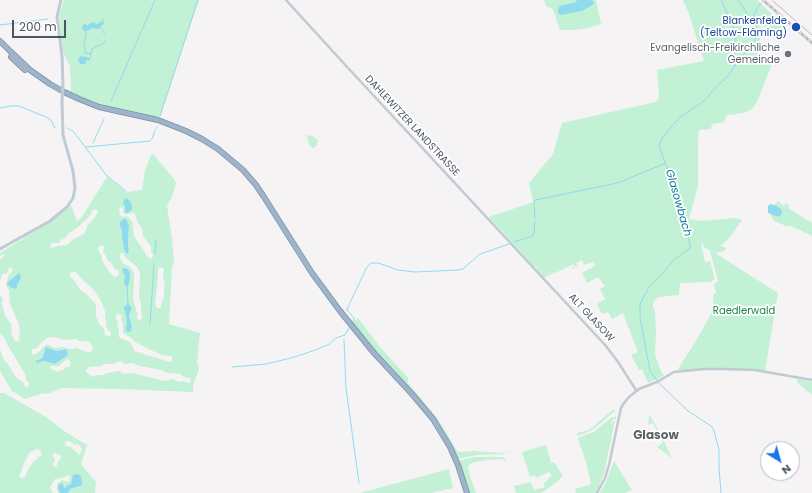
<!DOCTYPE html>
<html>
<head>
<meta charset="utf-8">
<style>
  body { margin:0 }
  #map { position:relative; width:812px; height:493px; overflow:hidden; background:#f5f3f3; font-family:Poppins,sans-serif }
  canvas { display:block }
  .north { position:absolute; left:760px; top:441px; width:40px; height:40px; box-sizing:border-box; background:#fff; border:1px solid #b7bbc0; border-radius:50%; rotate:143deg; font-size:11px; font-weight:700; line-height:16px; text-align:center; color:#4a5661 }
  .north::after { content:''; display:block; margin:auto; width:14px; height:18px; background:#1a73e8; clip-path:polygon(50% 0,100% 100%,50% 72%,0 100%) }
  .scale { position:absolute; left:12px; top:20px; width:54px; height:18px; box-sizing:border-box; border:2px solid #4a5661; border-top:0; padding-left:5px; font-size:12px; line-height:14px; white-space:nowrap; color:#4a5661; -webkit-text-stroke:3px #fff; paint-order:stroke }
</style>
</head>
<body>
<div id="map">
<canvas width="812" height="493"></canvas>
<div class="north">N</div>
<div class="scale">200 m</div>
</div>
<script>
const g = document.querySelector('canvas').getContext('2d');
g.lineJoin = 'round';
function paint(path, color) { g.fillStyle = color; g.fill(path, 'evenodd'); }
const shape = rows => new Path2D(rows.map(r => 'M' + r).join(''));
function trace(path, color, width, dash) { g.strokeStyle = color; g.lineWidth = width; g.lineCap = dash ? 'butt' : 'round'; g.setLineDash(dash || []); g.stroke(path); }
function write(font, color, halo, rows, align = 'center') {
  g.font = font + ' Poppins,sans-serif'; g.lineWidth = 3.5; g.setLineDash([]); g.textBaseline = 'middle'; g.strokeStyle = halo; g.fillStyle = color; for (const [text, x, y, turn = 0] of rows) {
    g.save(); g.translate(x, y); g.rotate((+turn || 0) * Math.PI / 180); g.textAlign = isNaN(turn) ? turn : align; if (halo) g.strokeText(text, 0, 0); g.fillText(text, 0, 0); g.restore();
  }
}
const green = shape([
  [64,0,199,0,160,116,158,116,157,118,109,108,79,97,66,91,66,89,71,91,70,66,63,52,59,16],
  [544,0,596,0,601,24,588,28,573,30,560,30,553,9,546,6],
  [683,0,757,0,785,26,780,39,762,25,760,28,761,36,759,44,759,59,772,64,757,102,752,109,744,113,727,115,724,122,712,124,711,129,699,130,698,142,698,186,689,219,701,221,736,218,742,220,731,236,721,246,726,248,724,251,715,253,778,293,765,371,746,369,681,371,679,370,678,369,694,344,714,309,713,295,716,293,714,284,718,281,710,251,703,246,703,244,701,243,705,262,710,261,715,279,711,282,680,283,679,295,659,297,655,300,653,304,653,307,655,310,656,333,655,355,661,371,664,376,648,383,642,369,639,370,631,355,638,352,623,313,612,319,608,312,602,314,597,304,605,299,600,289,605,286,598,277,587,283,582,273,595,266,593,262,584,265,582,260,575,264,577,264,577,266,573,269,572,268,576,266,574,266,574,264,555,273,555,272,544,278,536,269,538,268,536,267,534,267,489,217,533,202,529,183,553,154,562,123,656,102,659,97,659,92,657,70,704,61,689,14],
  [308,135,312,136,318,140,317,145,314,148,312,148,309,144,307,137],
  [153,154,174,179,176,183,172,197,167,206,172,238,174,261,172,267,169,324,200,333,197,362,199,369,193,386,193,392,119,389,62,388,50,393,40,394,25,399,12,391,0,371,0,350,4,360,8,364,15,376,19,380,23,382,25,387,26,387,29,386,29,383,26,380,26,377,25,374,18,362,7,344,4,337,0,334,0,294,3,300,2,303,5,316,11,324,12,336,15,341,18,341,19,340,20,329,18,322,10,304,9,291,6,284,9,274,11,273,13,269,11,268,9,268,7,273,2,274,0,282,0,260,5,255,3,254,0,257,0,253,51,221,71,205,77,221,81,218,107,177,126,192,142,190,145,170,151,155],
  [120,207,123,208,123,212,125,214,129,214,134,213,135,214,137,221,142,228,143,236,151,247,151,251,153,256,152,258,149,258,147,256,144,251,134,236,132,221,127,216,123,217,121,216,119,211],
  [94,209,98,211,98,213,88,225,84,234,74,239,67,245,58,246,53,248,50,247,51,244,53,243,59,243,61,240,65,238,68,234,77,228,88,218,93,210],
  [119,225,129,226,128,245,129,252,128,254,126,253,124,249,122,237,122,231],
  [102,245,104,247,103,252,105,254,108,261,112,264,114,268,119,271,119,273,118,276,115,277,112,275,107,269,102,260,101,254,99,252,98,248],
  [121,253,123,253,125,257,137,267,140,272,139,298,141,303,141,313,142,318,139,321,138,321,137,318,137,316,138,314,136,310,133,297,134,285,134,273,132,270,129,266,123,264,119,256],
  [159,267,163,268,164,269,163,278,165,284,164,290,164,297,162,301,161,307,159,309,156,307,155,304,158,276,158,269],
  [73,272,76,272,83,280,93,289,100,299,105,311,105,319,107,324,106,327,111,333,111,334,110,336,108,336,105,335,104,328,100,325,96,317,96,306,94,302,85,293,81,291,74,280,71,278,70,273],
  [117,314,122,315,121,320,123,323,123,331,124,334,130,337,135,342,153,351,162,355,171,356,172,358,172,361,170,362,134,351,131,343,128,341,122,339,119,337,119,330,117,325,118,321,116,319,116,316],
  [53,337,59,338,64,340,76,339,79,341,90,342,92,345,93,350,90,352,87,352,76,348,71,349,62,347,55,348,49,345,46,345,43,347,40,351,36,354,33,355,32,354,32,349,35,349,38,347,42,342,47,338],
  [64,349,68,355,61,359,57,363,54,364,50,361,45,361,38,363,37,360,42,358,44,351,56,351],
  [67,359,69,360,71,364,69,367,66,367,63,370,57,372,50,368,50,366,59,366],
  [120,361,125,364,132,363,140,366,161,370,168,373,180,374,184,377,190,378,191,381,188,383,183,381,178,382,173,379,165,381,132,373,123,374,119,371,107,373,103,375,97,375,93,377,88,374,86,371,86,370,89,367,101,366,104,364,113,364],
  [778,201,784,206,786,203,789,205,788,208,812,223,812,236,791,226,786,226,774,221,770,214,770,212],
  [358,318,380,347,408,378,408,383,438,419,446,432,457,451,459,452,473,451,504,453,514,451,503,454,477,455,457,459,448,439,430,412,379,356,352,323],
  [797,379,812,382,812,394,808,392,797,382],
  [0,393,4,393,46,417,67,433,87,445,81,464,96,482,95,493,68,493,70,489,79,487,82,483,81,480,73,478,71,484,67,485,65,488,64,487,63,485,59,490,60,493,58,493,57,489,57,484,62,480,68,482,69,481,70,477,68,475,63,478,55,479,50,488,53,493,0,493],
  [68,441,70,441,74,445,77,444,80,446,82,449,81,452,79,455,71,447,65,445,65,442],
  [37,449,40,450,42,456,37,457,37,459,35,460,29,468,24,478,19,477,25,461,30,452],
  [55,453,61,456,61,458,57,463,57,466,55,467,52,464,55,461,55,459,52,456,53,454],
  [614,409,615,411,596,427,590,431,577,436,577,433,589,430,595,425],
  [649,414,659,431,672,458,657,447,663,443,653,423,648,425],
  [615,416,616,417,616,419,614,419,609,425,615,420,604,474,596,493,576,493,575,489,591,484,586,462,578,439,579,437,594,432,612,417,614,418],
  [546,445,551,463,554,462,563,476,553,485,541,493,516,493,514,486,531,482,534,490,545,487,544,484,552,475,549,472,536,478,535,475,530,477,522,452],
  [474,457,504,457,506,461,502,459,488,460,474,462,469,465,468,467,470,476,476,493,469,493,458,461],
  [614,461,632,490,625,493,600,493,605,484],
  [449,469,453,488,431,493,360,493]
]);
const water = shape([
  [577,0,592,0,593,1,594,4,582,11,561,15,558,13,558,9,560,6,576,2],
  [102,18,103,19,104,24,101,26,100,28,96,29,93,28,87,31,84,31,82,29,82,27,84,24,86,24,87,26,92,22,97,24,102,21],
  [81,56,84,57,85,56,88,58,90,58,90,61,87,60,85,64,80,64,78,60,79,58],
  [126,198,130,201,132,206,132,209,129,212,126,213,125,212,125,206,123,204,124,200],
  [770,204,775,205,781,209,782,214,779,217,768,213,768,206],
  [123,219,126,219,129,226,128,245,129,252,127,254,126,253,124,249,122,237,122,231,119,224],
  [123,268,128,269,130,274,129,284,127,287,124,283,125,276,122,270],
  [19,273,20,274,21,278,17,285,17,288,15,289,10,287,7,284,8,282],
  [128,304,131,307,132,309,130,312,129,315,132,328,130,332,127,332,126,330,127,318,124,309,124,307],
  [46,347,56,351,66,349,68,353,68,355,55,364,45,361,37,363,36,361,42,358],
  [78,474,81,476,82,483,81,486,70,489,68,493,60,493,58,488,59,484,62,483,64,487,65,488,67,485,71,484,73,475]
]);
const stream = shape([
  [721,0,735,30,736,36,734,66],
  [730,18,747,17,748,16,742,5,738,0],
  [0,25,48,19],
  [100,27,104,31,104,34],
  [85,31,86,34,84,44,85,53,91,54],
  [90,58,92,49,95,47,103,44,105,41],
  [111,101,155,0],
  [0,108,11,106,19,106,46,117,51,120,54,127,56,128],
  [160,116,198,0],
  [67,128,73,131,107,176,126,191],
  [156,129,157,127],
  [93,143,104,119],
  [86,147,150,141,152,139,155,131],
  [627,179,664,164],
  [535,218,534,202,535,200,613,184,626,180],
  [514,242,532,236,534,234,535,221],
  [155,254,156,240],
  [127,286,128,304],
  [150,324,154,264],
  [351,324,354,320,354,318,347,310,347,309,367,267,371,263,378,263,398,270,415,272,458,270,463,269,480,254,509,244],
  [344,339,346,388,359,483],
  [232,367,266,364,291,358,304,354,328,345,336,338,345,335,350,326],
  [721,493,719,468,719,450,714,431,712,427,708,424,688,411,659,383,650,371,640,317,640,304,649,287,660,276,674,260,690,248,690,244,674,190,671,175,665,163,659,146,662,138,679,118,704,101,717,86,727,77,758,35,754,15,758,7,761,3]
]);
const tertiary = shape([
  [286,0,349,69,606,346,618,362,636,390],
  [597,493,605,478,609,465,621,408,624,403,629,397,639,389,657,382,674,372,704,369,723,369,755,370,812,380]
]);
const secondary = shape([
  [61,0,57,17,62,56,63,85],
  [0,249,50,221,67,207,73,198,75,188,73,171,63,135,62,101]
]);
const trunk = shape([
  [0,41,10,51,30,70,50,84,64,92,79,99,99,107,158,120,186,131,202,139,218,149,243,170,256,185,264,197,312,273,340,311,374,353,412,394,433,419,450,447,458,465,467,493],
  [11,57,25,70]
]);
const tram = shape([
  [773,1,812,35]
]);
const rail = shape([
  [763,0,812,43]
]);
const secondaryBridge = shape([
  [62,101,63,85]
]);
const markers = [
  [796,27,5,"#1a4fb4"],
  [788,54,4,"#6b7280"]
];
const transitNames = [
  ["Blankenfelde",787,21],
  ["(Teltow-Fläming)",787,33]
];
const worshipNames = [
  ["Evangelisch-Freikirchliche",780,48],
  ["Gemeinde",780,60]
];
const streetNames = [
  ["DAHLEWITZER LANDSTRASSE",412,126,47],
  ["ALT GLASOW",591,318,47]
];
const parkNames = [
  ["Raedlerwald",744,311]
];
const waterNames = [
  ["Glasowbach",678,203,74]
];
const quarterNames = [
  ["Glasow",656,436]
];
paint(green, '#c3f1d5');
paint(water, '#90daee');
trace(stream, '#90daee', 1);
trace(trunk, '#7690ad', 6);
trace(tertiary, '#c1cad2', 2.5);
trace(secondary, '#c1cbd6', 3);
trace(trunk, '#9fb4c9', 4.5);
trace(tram, '#b5b8bd', 1);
trace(rail, '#b5b8bd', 2.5);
trace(rail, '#fff', 1, [3]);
trace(secondaryBridge, '#c1cbd6', 3);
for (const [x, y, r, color] of markers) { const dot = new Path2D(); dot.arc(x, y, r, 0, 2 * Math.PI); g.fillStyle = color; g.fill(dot); trace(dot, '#fff', 1.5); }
write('10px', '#164399', '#fff', transitNames, 'right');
write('10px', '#5b616d', '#fff', worshipNames, 'right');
write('10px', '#4a5661', '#fff', streetNames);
write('10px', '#17864f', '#fff', parkNames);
write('italic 11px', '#0c7c9b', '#fff', waterNames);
write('bold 12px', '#5f6368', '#fff', quarterNames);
</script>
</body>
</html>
